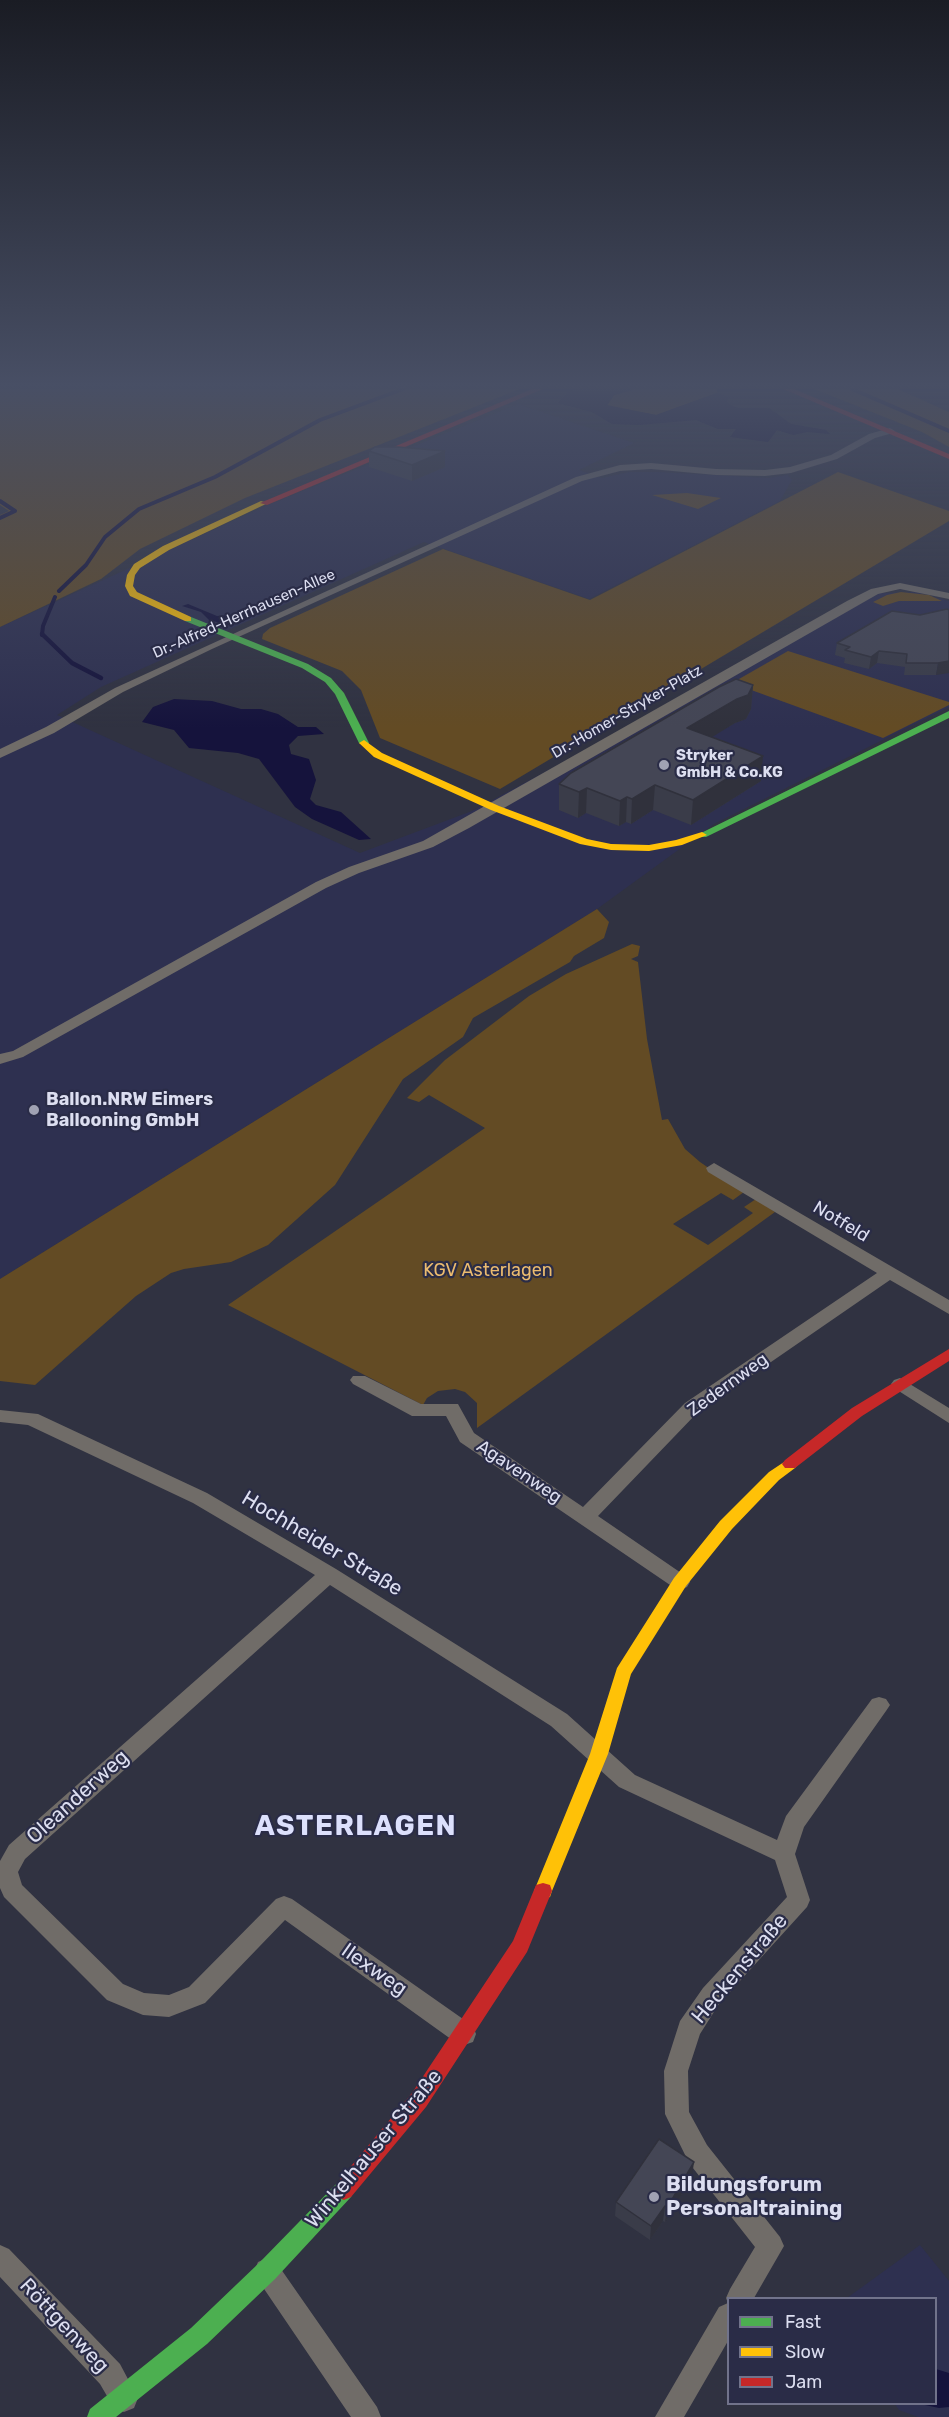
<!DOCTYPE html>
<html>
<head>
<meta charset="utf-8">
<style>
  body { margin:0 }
  #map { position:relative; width:949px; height:2417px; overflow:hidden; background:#303241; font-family:Rubik,sans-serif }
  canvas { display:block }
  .legend { position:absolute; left:727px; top:2297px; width:210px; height:108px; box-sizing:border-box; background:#2a2c47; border:2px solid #71738b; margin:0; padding:8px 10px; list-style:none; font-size:18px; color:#dcdef0 }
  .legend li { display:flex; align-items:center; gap:12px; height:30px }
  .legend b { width:30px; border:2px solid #71738b }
</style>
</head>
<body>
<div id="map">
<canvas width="949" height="2417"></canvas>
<ul class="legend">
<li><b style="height:8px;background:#4caf50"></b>Fast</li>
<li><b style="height:8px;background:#ffc107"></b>Slow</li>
<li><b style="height:8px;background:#c62828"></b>Jam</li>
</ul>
</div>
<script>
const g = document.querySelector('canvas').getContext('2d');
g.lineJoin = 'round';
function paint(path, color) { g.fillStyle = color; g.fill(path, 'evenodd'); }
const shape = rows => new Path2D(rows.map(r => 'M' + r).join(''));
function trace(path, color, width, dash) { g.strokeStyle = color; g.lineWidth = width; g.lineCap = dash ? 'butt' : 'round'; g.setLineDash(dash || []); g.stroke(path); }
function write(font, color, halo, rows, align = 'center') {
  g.font = font + ' Rubik,sans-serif'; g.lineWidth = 4.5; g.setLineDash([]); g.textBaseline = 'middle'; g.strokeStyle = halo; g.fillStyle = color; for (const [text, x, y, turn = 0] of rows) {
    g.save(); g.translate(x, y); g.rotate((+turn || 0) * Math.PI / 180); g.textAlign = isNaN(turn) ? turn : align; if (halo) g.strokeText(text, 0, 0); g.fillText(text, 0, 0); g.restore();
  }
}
const built = shape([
  [518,404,634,443,579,470,602,478,629,472,658,472,768,478,788,475,792,480,780,501,589,599,424,542,101,687,57,715,360,853,472,811,880,593,916,592,949,601,949,707,714,824,597,909,0,1279,0,627,268,505],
  [920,2245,949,2281,949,2417,918,2417,899,2410,895,2404,936,2404,936,2298,847,2298]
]);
const green = shape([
  [0,389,520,389,245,498,140,549,101,579,0,627,0,515,9,511,0,505],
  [631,389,717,389,717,393,656,415,607,406,614,395],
  [814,389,898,389,949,412,949,447,922,432],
  [838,472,949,511,949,521,500,789,380,738,361,690,342,671,262,639,263,634,270,628,443,549,590,600],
  [687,493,721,498,698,509,652,495],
  [901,592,929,595,942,601,899,601,883,606,873,602,887,595],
  [788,651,949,702,949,705,883,738,732,683],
  [597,909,609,922,604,938,574,956,570,962,473,1018,463,1037,403,1079,335,1185,268,1245,231,1262,184,1269,171,1273,136,1296,35,1385,0,1381,0,1279],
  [632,944,640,946,638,956,631,959,638,962,647,1039,662,1120,668,1119,685,1149,700,1162,744,1192,733,1200,721,1193,673,1224,708,1245,753,1213,744,1207,756,1199,775,1212,477,1428,477,1403,465,1392,455,1389,438,1391,427,1398,423,1405,228,1305,485,1128,429,1095,419,1102,407,1098,445,1060,529,996,566,974]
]);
const water = shape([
  [581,389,631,389,633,390,614,395,607,405,656,415,717,393,728,397,727,402,730,405,738,408,769,408,791,424,826,430,830,434,807,432,793,435,777,430,768,442,730,437,736,429,718,429,696,420,639,425,612,424,592,412,558,403,569,391],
  [188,604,217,616,243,614,257,608,265,610,240,623,228,625,209,620,201,612,182,606],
  [174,699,212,701,241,709,261,709,278,714,298,727,316,727,324,734,298,736,289,745,291,754,309,759,316,780,310,799,316,805,341,812,371,839,359,840,312,819,295,807,259,759,238,753,189,748,174,730,142,722,153,707],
  [936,2369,949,2373,949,2407,939,2408,920,2404,936,2404]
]);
const streamFar1 = shape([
  [852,389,949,431],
  [0,501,15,511,0,518],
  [59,591,86,565,105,537,139,509,215,477,320,420,403,389],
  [42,635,43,626,55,597]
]);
const stream = shape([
  [42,634,72,663,101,678]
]);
const street = shape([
  [890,428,895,431,893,433,875,438,837,459,791,473,765,476,716,475,651,469,620,471,582,481,212,649,123,692,54,733,0,758,0,749,46,727,115,688,576,477,620,465,651,463,716,469,765,470,790,467,831,455,869,434,890,428],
  [900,583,949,593,949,599,900,589,878,594,469,828,433,847,359,873,326,888,23,1057,0,1064,0,1054,13,1051,316,882,349,867,423,841,847,601,871,589,900,583],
  [714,1163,949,1300,949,1314,890,1280,697,1413,598,1516,687,1577,690,1582,687,1587,680,1590,673,1587,460,1442,446,1416,412,1416,353,1384,350,1380,353,1376,365,1376,421,1404,458,1404,474,1433,583,1507,685,1403,877,1273,708,1172,706,1168,714,1163],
  [900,1378,949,1408,949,1423,894,1388,891,1384,894,1380,900,1378],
  [0,1410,38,1414,207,1493,336,1569,567,1714,635,1775,777,1840,786,1816,872,1699,879,1697,886,1699,890,1705,886,1711,804,1827,795,1854,810,1900,807,1907,719,2004,700,2034,688,2071,689,2112,707,2145,780,2237,784,2246,754,2298,728,2298,728,2341,684,2417,655,2417,719,2307,728,2303,726,2298,730,2289,755,2247,689,2163,665,2114,664,2071,680,2021,703,1988,787,1897,775,1860,619,1787,551,1726,330,1585,25,1859,18,1872,22,1885,123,1984,144,1993,169,1995,189,1987,276,1899,284,1896,292,1899,473,2026,476,2034,473,2042,464,2045,455,2042,285,1920,205,2003,169,2017,143,2015,107,2000,4,1897,0,1888,0,1861,9,1845,315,1575,193,1503,28,1425,0,1422,0,1410],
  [0,2245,9,2249,120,2364,138,2398,134,2408,124,2412,114,2408,100,2384,0,2277,0,2245],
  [267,2258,276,2262,377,2407,381,2417,351,2417,258,2280,254,2271,258,2262,267,2258]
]);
const fast = shape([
  [185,617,191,617,308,664,331,678,344,693,369,743,368,745,364,746,359,743,335,694,325,682,302,668,185,621,185,617],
  [949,711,949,718,706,837,698,837,697,835,949,711],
  [344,2180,351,2183,354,2190,351,2197,275,2279,207,2344,116,2417,87,2417,90,2409,191,2328,259,2263,337,2183,344,2180]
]);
const slow = shape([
  [261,501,268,503,169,550,140,568,135,575,133,586,137,592,191,617,191,621,185,621,130,596,125,586,127,575,134,564,163,546,261,501],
  [364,740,382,753,499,806,587,839,611,844,649,845,676,840,702,832,707,835,682,845,649,851,611,850,580,844,491,810,374,757,359,743,364,740],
  [790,1458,795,1460,798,1464,795,1468,779,1480,732,1529,686,1586,631,1674,608,1754,552,1891,550,1897,543,1899,536,1897,534,1891,590,1754,617,1668,674,1578,720,1521,769,1472,790,1458]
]);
const jam = shape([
  [532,389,543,389,267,505,260,503,532,389],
  [783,389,794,389,949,454,949,459,783,389],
  [949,1349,949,1361,862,1416,795,1468,785,1468,782,1464,785,1460,852,1408,949,1349],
  [543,1883,550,1885,552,1891,527,1952,426,2107,351,2197,344,2200,337,2197,334,2190,337,2183,412,2093,513,1941,536,1885,543,1883]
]);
const wall = shape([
  [369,451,445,467,412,481,369,467],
  [947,609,936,675,904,675,905,667,877,663,869,669,844,663,845,658,835,655,837,643,920,615],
  [753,685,751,709,746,719,735,723,711,737,761,781,691,825,653,810,631,824,626,822,619,826,586,813,578,818,559,810,559,784],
  [692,2177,665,2222,663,2221,650,2240,615,2216,616,2202]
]);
const shadedWall = shape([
  [445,451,445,467,412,481,412,465],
  [879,651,877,663,869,669,871,657],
  [949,661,949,673,936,675,938,663],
  [753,685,751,709,746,719,735,723,686,753,687,728],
  [763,756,761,781,691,825,693,800],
  [655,785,653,810,631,824,632,799],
  [587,788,586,813,578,818,579,792],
  [627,797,626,822,619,826,620,801],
  [694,2162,692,2177,665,2222,667,2208],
  [665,2206,663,2221,650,2240,651,2226]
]);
const building = shape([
  [375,447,398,447,445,451,412,465,369,451,375,447],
  [947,609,949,610,949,661,938,663,906,663,907,654,879,651,871,657,845,650,850,647,837,643,892,611,920,615,947,609],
  [736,679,753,685,748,695,737,699,687,728,763,756,693,800,655,785,632,799,627,797,620,801,587,788,579,792,559,784,571,773,719,687,736,679],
  [659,2139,694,2162,667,2208,665,2206,651,2226,616,2202,659,2139]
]);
const markers = [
  [664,765,6,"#a0a2b3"],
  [34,1110,6,"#a0a2b3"],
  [654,2197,6,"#a0a2b3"]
];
const farStreetnames = [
  ["Dr.-Alfred-Herrhausen-Allee",244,614,-24],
  ["Dr.-Homer-Stryker-Platz",627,712,-30]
];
const farPoinames = [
  ["Stryker",676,756],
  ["GmbH & Co.KG",676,773]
];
const poiNames = [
  ["Ballon.NRW Eimers",46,1100],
  ["Ballooning GmbH",46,1121]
];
const streetNames = [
  ["Notfeld",841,1222,31],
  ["Zedernweg",728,1385,-36],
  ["Agavenweg",519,1472,34]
];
const parkNames = [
  ["KGV Asterlagen",488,1271]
];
const nearStreetnames = [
  ["Hochheider Straße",322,1544,31],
  ["Oleanderweg",78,1797,-42],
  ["Heckenstraße",740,1969,-50],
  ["Ilexweg",374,1970,35],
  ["Winkelhauser Straße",374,2149,-50],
  ["Röttgenweg",64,2326,47]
];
const nearPoinames = [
  ["Bildungsforum",666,2185],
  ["Personaltraining",666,2209]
];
const nearDistrictnames = [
  ["ASTERLAGEN",356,1827]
];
paint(built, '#2e3050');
paint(green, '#634b24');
paint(water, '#15133c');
trace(streamFar1, '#15133c', 4);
trace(stream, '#15133c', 4.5);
paint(street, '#706c68');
paint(fast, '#4caf50');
paint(slow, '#ffc107');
paint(jam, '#c62828');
paint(wall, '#3a3c49');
paint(shadedWall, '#30313c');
paint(building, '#444655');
trace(building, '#30313c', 1.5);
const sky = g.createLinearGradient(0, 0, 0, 728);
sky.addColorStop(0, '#1a1c24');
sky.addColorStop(0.53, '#484f65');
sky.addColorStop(1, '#484f6500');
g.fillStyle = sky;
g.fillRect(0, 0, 949, 728);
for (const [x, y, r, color] of markers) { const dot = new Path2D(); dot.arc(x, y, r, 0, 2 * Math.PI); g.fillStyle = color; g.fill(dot); trace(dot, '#2a2c47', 2); }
write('15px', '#dcdef0', '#2a2c47', farStreetnames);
write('bold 15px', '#dcdef0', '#2a2c47', farPoinames, 'left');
write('bold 18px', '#dcdef0', '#2a2c47', poiNames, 'left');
write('18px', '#dcdef0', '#2a2c47', streetNames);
write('18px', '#ebbb6f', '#2a2c47', parkNames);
write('21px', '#dcdef0', '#2a2c47', nearStreetnames);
write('bold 21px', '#dcdef0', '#2a2c47', nearPoinames, 'left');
g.letterSpacing = '1.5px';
write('bold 28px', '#dce0fc', '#2a2c47', nearDistrictnames);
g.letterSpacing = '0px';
</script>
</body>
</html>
